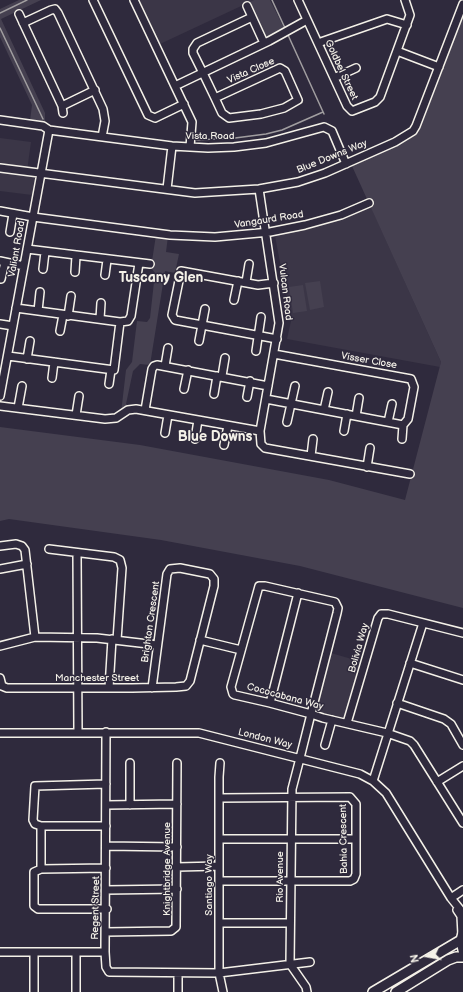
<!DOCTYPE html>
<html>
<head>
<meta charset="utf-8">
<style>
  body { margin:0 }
  #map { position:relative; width:463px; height:992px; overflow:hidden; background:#2f2a3d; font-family:"Balsamiq Sans",sans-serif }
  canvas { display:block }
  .north { position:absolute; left:407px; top:936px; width:40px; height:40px; -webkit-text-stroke:3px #2f2a3d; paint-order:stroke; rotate:259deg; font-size:11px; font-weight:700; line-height:16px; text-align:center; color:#f4f1e8 }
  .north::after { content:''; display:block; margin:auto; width:14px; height:18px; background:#f4f1e8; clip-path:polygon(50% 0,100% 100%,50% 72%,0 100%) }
</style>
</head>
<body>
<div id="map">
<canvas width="463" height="992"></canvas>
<div class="north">N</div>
</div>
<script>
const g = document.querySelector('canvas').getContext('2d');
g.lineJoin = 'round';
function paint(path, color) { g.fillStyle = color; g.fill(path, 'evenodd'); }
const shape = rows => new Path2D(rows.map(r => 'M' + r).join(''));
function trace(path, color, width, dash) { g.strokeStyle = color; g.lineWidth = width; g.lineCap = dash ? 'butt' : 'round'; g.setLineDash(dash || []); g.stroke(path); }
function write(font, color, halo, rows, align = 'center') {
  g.font = font + ' "Balsamiq Sans",sans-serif'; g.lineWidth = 3; g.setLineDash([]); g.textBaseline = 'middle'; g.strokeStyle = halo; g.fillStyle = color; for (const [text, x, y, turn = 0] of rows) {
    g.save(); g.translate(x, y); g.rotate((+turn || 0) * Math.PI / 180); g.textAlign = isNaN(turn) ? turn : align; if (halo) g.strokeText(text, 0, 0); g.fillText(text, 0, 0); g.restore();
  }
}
const built = shape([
  [139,0,254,0,160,44],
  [0,138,31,142,27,171,35,173,32,195,0,191],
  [371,207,441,362,440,367,287,339,291,321,275,236,325,224],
  [331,653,362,662,345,719,316,712]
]);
const green = shape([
  [19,0,41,0,1,19,45,113,45,123,30,121,32,105,0,37,0,9],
  [254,0,270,0,285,30,268,38,265,37,247,3],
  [463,16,463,608,300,566,161,540,9,519,0,521,0,427,140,445,329,480,405,500,441,362,352,166,408,140,421,127],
  [156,235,168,236,166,252,179,254,175,273,165,271,150,365,140,364,133,371,126,404,130,408,121,413,126,370,132,362,137,321,147,322,150,318,155,273,152,269,152,261],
  [320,281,324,307,310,310,305,283],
  [303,285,307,311,293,313,289,287]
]);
const stream = shape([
  [272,0,285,28],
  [0,13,27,0],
  [0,28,43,119],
  [288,35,324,114],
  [195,140,235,138,266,134,282,130,323,112]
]);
const minor = shape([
  [93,0,148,115,155,118,184,104],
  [134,0,192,122,190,147],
  [298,0,347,106,352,111,375,102,380,97,410,15,405,0],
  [247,6,264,43],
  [19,14,62,106,63,113],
  [23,23,51,10,55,9,58,13,103,109,105,121,102,137],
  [318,43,387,19,407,25],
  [397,51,439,67],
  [334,78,356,68],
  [175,86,269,41,307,20],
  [215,98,280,68,285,71,298,100,284,108,261,114,229,118,222,113,215,98,203,73,193,53,193,49,197,43,252,17],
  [62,106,95,90],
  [0,120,43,126,49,130,172,146,208,148,234,147,266,143,324,127,332,131,346,164],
  [0,168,195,193,259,189,298,182,325,173,395,142,413,131,416,126,463,4],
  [167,189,172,146],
  [259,189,279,323,260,431,261,444,265,448,410,474],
  [0,211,33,217,170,235,215,237,270,232,305,225,341,215,369,203],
  [10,232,13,214],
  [27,249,150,264],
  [0,261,24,266],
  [43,269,45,252],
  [75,272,76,256],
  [105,275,107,260],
  [1,279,5,262],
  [246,282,249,264],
  [274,283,258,285,181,271,172,315,175,320,277,339],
  [234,300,238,281],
  [16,308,120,322,128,321,131,316,139,263],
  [38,311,40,292],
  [68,316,71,296],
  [100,319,101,303],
  [0,324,13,326],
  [60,331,63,315],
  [199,341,205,309],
  [256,351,261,317],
  [274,354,411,379,414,387,408,419,403,425,402,439],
  [8,356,114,370,120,322],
  [27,359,30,341],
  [165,366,168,348],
  [222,376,225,358],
  [52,378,54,362],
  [109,384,111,370],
  [184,389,188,370],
  [214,394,217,376],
  [0,396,49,130],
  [247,397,250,381],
  [266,399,403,425],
  [0,406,105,419,116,418,128,410,136,409,260,431],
  [18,408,22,386],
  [145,410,152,369,154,366,157,365,268,386],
  [324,410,328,392],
  [76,415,79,396],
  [356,416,359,398],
  [287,422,295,386],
  [388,422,392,404],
  [344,431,347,414],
  [165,433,168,415],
  [195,439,198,420],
  [224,445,228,426],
  [311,456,313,439],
  [367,467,370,448],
  [0,546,16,544,22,546,25,550,35,637],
  [49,549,114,557,120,560,122,568,117,640],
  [77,554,78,733],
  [0,569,27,564],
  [200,640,241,650],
  [0,646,35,637,97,638,157,645],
  [410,663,463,680],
  [0,678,2,686,7,688,132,688,176,687,186,686,190,681,214,586,214,579,210,574,180,568,170,569,167,574,152,688],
  [109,688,112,639],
  [270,703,298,593],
  [397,703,444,719,451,724,463,745],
  [347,723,378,618,381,614,388,614,463,633],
  [106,732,105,952,106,967,109,972,219,973,310,962],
  [0,733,199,733,360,774,373,781,386,793,451,898,463,913],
  [325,745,332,720],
  [220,763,219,777,219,973,223,992],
  [373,781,423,623],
  [437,782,463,766],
  [106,784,35,786,33,820,35,824,41,826,106,826],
  [219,798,350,797,356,804,356,874,354,879,350,881,219,881],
  [107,805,177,804],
  [130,805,130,763],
  [41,826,41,869],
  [219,839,355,839],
  [106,846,177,847],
  [177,867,219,866],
  [106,868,41,869,34,872,34,906,38,909,107,909],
  [106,890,177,889],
  [451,898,463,890],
  [457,910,461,916,462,935],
  [219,923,290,923],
  [106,932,171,931,176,927,177,763],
  [0,952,105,952],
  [178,973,178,992],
  [34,992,34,952],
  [76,992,76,952],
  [307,992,306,987,290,964,292,789,298,766,311,714,337,613,338,608,335,602,265,586,259,586,231,687,233,694,235,695,270,703,311,714,323,718,387,733,410,741,414,745,463,823]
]);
const major = shape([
  [463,933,461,940,463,950],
  [373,992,461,940],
  [396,992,448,960,456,957,463,957]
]);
const streetNames = [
  ["Goldbel Street",341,70,65],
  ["Vista Close",251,71,-24],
  ["Vista Road",210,136],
  ["Blue Downs Way",332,157,-22],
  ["Vangaurd Road",269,220,-9],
  ["Valiant Road",17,249,-80],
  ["Vulcan Road",285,292,83],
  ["Visser Close",369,361,10],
  ["Brighton Crescent",151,622,-82],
  ["Bolivia Way",359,648,-74],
  ["Manchester Street",97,678],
  ["Cococabana Way",285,697,15],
  ["London Way",265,739,14],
  ["Bahia Crescent",344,839,-91],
  ["Knightbridge Avenue",167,869,-90],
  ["Rio Avenue",280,877,-90],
  ["Santiago Way",209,885,-90],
  ["Regent Street",96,908,-89]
];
const districtNames = [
  ["Tuscany Glen",161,278],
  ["Blue Downs",215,437]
];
paint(built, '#3b3647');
paint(green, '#454050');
trace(stream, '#a19ea0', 1.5);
trace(minor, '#f4f1e8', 10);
trace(major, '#f4f1e8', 12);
trace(minor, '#2f2a3d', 7);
trace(major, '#2f2a3d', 9);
write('10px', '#f4f1e8', '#2f2a3d', streetNames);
write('bold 14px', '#f4f1e8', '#2f2a3d', districtNames);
</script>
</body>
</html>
